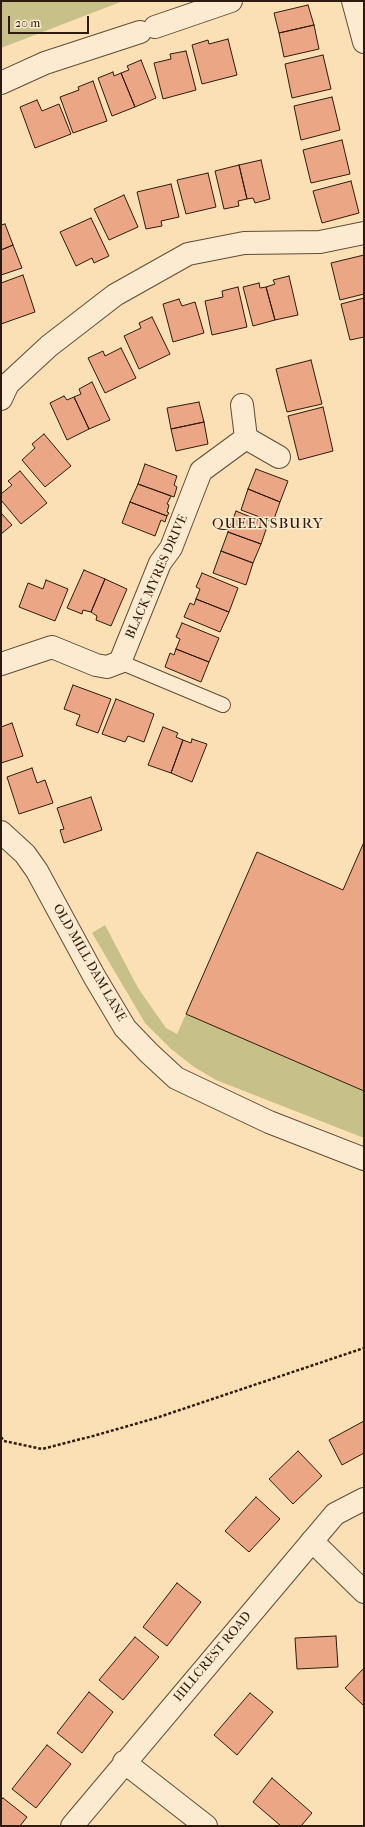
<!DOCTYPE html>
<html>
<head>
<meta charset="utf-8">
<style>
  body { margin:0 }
  #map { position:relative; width:365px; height:1827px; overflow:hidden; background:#fbe0b6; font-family:"IM FELL French Canon",serif }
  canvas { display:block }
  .frame { position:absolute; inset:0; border:2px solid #2f1b0b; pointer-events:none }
  .scale { position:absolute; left:8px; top:16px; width:81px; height:18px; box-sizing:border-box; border:2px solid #2f1b0b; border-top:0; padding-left:5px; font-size:12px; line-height:14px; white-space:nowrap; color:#2f1b0b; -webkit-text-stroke:3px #fcebd0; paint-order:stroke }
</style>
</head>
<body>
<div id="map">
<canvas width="365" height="1827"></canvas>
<div class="frame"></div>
<div class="scale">20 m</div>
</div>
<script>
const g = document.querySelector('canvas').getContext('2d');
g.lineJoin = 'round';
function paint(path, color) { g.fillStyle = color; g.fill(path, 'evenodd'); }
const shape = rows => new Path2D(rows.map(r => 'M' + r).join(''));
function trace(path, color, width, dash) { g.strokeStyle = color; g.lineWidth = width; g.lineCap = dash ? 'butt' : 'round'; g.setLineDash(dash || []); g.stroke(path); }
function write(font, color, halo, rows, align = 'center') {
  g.font = font + ' "IM FELL French Canon",serif'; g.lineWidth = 3; g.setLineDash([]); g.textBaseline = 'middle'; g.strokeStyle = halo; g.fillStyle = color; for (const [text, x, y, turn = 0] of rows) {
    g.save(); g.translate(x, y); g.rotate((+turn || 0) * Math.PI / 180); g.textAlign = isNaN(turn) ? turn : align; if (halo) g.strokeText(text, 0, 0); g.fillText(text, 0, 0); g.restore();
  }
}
const green = shape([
  [1,1,123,1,1,48],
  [105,925,138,988,166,1028,177,1034,186,1014,364,1091,364,1138,216,1080,194,1067,170,1048,145,1023,92,933]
]);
const building = shape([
  [308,5,314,25,279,33,274,13,308,5],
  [314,25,319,49,284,57,279,33,314,25],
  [228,39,237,75,202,84,192,45,208,40,209,44,228,39],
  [186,51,196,90,163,99,154,63,171,59,170,54,186,51],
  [323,55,331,89,292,98,285,64,323,55],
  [141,60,156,98,135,107,121,73,129,70,127,66,141,60],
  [113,72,114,76,121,73,135,107,112,116,98,78,113,72],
  [93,81,107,121,73,133,60,97,79,90,78,87,93,81],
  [332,97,340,130,301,140,294,106,332,97],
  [37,100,42,111,59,104,71,134,35,148,20,107,37,100],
  [342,140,350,174,311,183,303,150,342,140],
  [261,160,270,199,255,203,253,198,247,199,239,165,261,160],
  [239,165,247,199,238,201,239,206,224,209,215,171,239,165],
  [208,173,216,207,186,214,177,180,208,173],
  [351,181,359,213,322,223,313,191,351,181],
  [171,184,179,217,161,221,162,226,146,229,137,192,171,184],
  [124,195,138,227,109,240,94,209,124,195],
  [91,218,109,256,94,263,92,258,76,266,60,232,91,218],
  [5,224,13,245,1,250,1,225,5,224],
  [13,245,22,268,1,275,1,250,13,245],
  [364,255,364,294,340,300,331,263,364,255],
  [23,275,35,312,1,324,1,283,23,275],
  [289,276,298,315,275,320,266,287,275,284,273,280,289,276],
  [259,283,260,288,266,287,275,320,253,326,243,287,259,283],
  [238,287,247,327,212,335,205,301,223,297,222,291,238,287],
  [364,298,364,337,350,340,341,304,364,298],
  [179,299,182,306,195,302,204,333,173,342,163,304,179,299],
  [152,317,170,354,139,369,124,336,141,328,139,323,152,317],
  [121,348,136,378,105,393,88,358,103,351,105,356,121,348],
  [311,360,322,404,287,412,276,369,311,360],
  [92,382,110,420,89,429,74,397,81,394,79,389,92,382],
  [64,396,67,400,74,397,89,429,67,440,50,403,64,396],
  [199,402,204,422,171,429,167,408,199,402],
  [323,407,333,451,299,460,288,416,323,407],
  [204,422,208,444,176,451,171,429,204,422],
  [44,434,71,466,45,487,22,460,35,448,32,444,44,434],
  [145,464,177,476,174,485,177,487,174,497,138,484,145,464],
  [256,469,288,481,280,502,248,489,256,469],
  [20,471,47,503,21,524,1,500,1,494,12,485,8,481,20,471],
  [138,484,171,496,167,504,169,505,167,512,169,513,167,516,130,502,138,484],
  [248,489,280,502,273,522,241,510,248,489],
  [130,502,167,516,165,522,161,520,155,536,122,523,130,502],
  [236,511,268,524,261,544,228,532,236,511],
  [1,513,12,525,1,534,1,513],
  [228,532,261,544,253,563,221,551,228,532],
  [221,551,253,563,246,585,213,573,221,551],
  [84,570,105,579,91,612,83,610,82,614,67,608,84,570],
  [202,573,238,588,229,612,196,599,200,589,196,587,202,573],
  [105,579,127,589,111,626,96,620,97,616,91,612,105,579],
  [46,580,68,589,55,621,19,607,28,583,43,589,46,580],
  [196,599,229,612,220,632,184,617,190,603,194,605,196,599],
  [182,623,219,638,209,662,176,649,180,639,176,637,182,623],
  [176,649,209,662,201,682,165,667,170,653,174,655,176,649],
  [73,685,111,699,98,733,76,725,80,715,64,709,73,685],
  [116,699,154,714,144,742,128,736,125,742,102,734,116,699],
  [12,723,23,756,1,763,1,727,12,723],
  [163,727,178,733,176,737,183,740,171,773,148,765,163,727],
  [192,739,207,744,192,782,171,773,183,740,191,743,192,739],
  [32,768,37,783,45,780,53,803,19,814,7,777,32,768],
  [91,797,102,830,64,843,60,830,64,829,57,808,91,797],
  [364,842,364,1091,186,1014,257,852,343,890,364,842],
  [364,1421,364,1453,342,1465,329,1440,364,1421],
  [298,1451,322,1476,293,1504,269,1479,298,1451],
  [256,1497,280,1519,249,1552,225,1531,256,1497],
  [177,1583,201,1602,167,1646,143,1627,177,1583],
  [336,1636,338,1667,297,1669,295,1638,336,1636],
  [135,1637,159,1657,123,1700,99,1680,135,1637],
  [364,1668,364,1706,345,1688,364,1668],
  [89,1692,113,1712,82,1753,57,1733,89,1692],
  [250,1693,273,1712,237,1755,214,1735,250,1693],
  [47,1745,71,1764,36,1808,12,1789,47,1745],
  [272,1778,312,1813,301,1826,281,1826,253,1802,272,1778],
  [3,1798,27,1817,20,1826,1,1826,1,1800,3,1798]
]);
const path = shape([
  [1,1437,4,1441,42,1449,93,1436,156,1418,364,1348]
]);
const lane = shape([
  [120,662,223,705]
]);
const street = shape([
  [353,1,364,42],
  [155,27,231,1],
  [1,83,45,63,140,32],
  [1,399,8,384,49,346,115,295,188,254,244,243,320,242,364,233],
  [242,405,246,438],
  [1,664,52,647,96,665,107,667,120,662,160,563,171,548,201,471,246,438,279,457],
  [1,832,25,854,37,871,94,976,125,1028,149,1053,176,1078,269,1122,364,1159],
  [312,1541,364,1592],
  [124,1762,206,1826],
  [72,1826,335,1514,364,1499]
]);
const streetNames = [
  ["BLACK MYRES DRIVE",157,577,-66],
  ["OLD MILL DAM LANE",89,963,60],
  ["HILLCREST ROAD",213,1657,-50]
];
const quarterNames = [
  ["QUEENSBURY",268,524]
];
paint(green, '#c7c088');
paint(building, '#eba686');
trace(building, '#2f1b0b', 1);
trace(lane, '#624c36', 16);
trace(street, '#624c36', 24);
trace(path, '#2f1b0b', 2.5, [3, 2]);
trace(lane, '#fcebd0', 14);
trace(street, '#fcebd0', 22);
write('13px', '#2f1b0b', '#fcebd0', streetNames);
g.letterSpacing = '1px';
write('15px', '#2f1b0b', '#fcebd0', quarterNames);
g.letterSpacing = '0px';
</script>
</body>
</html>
